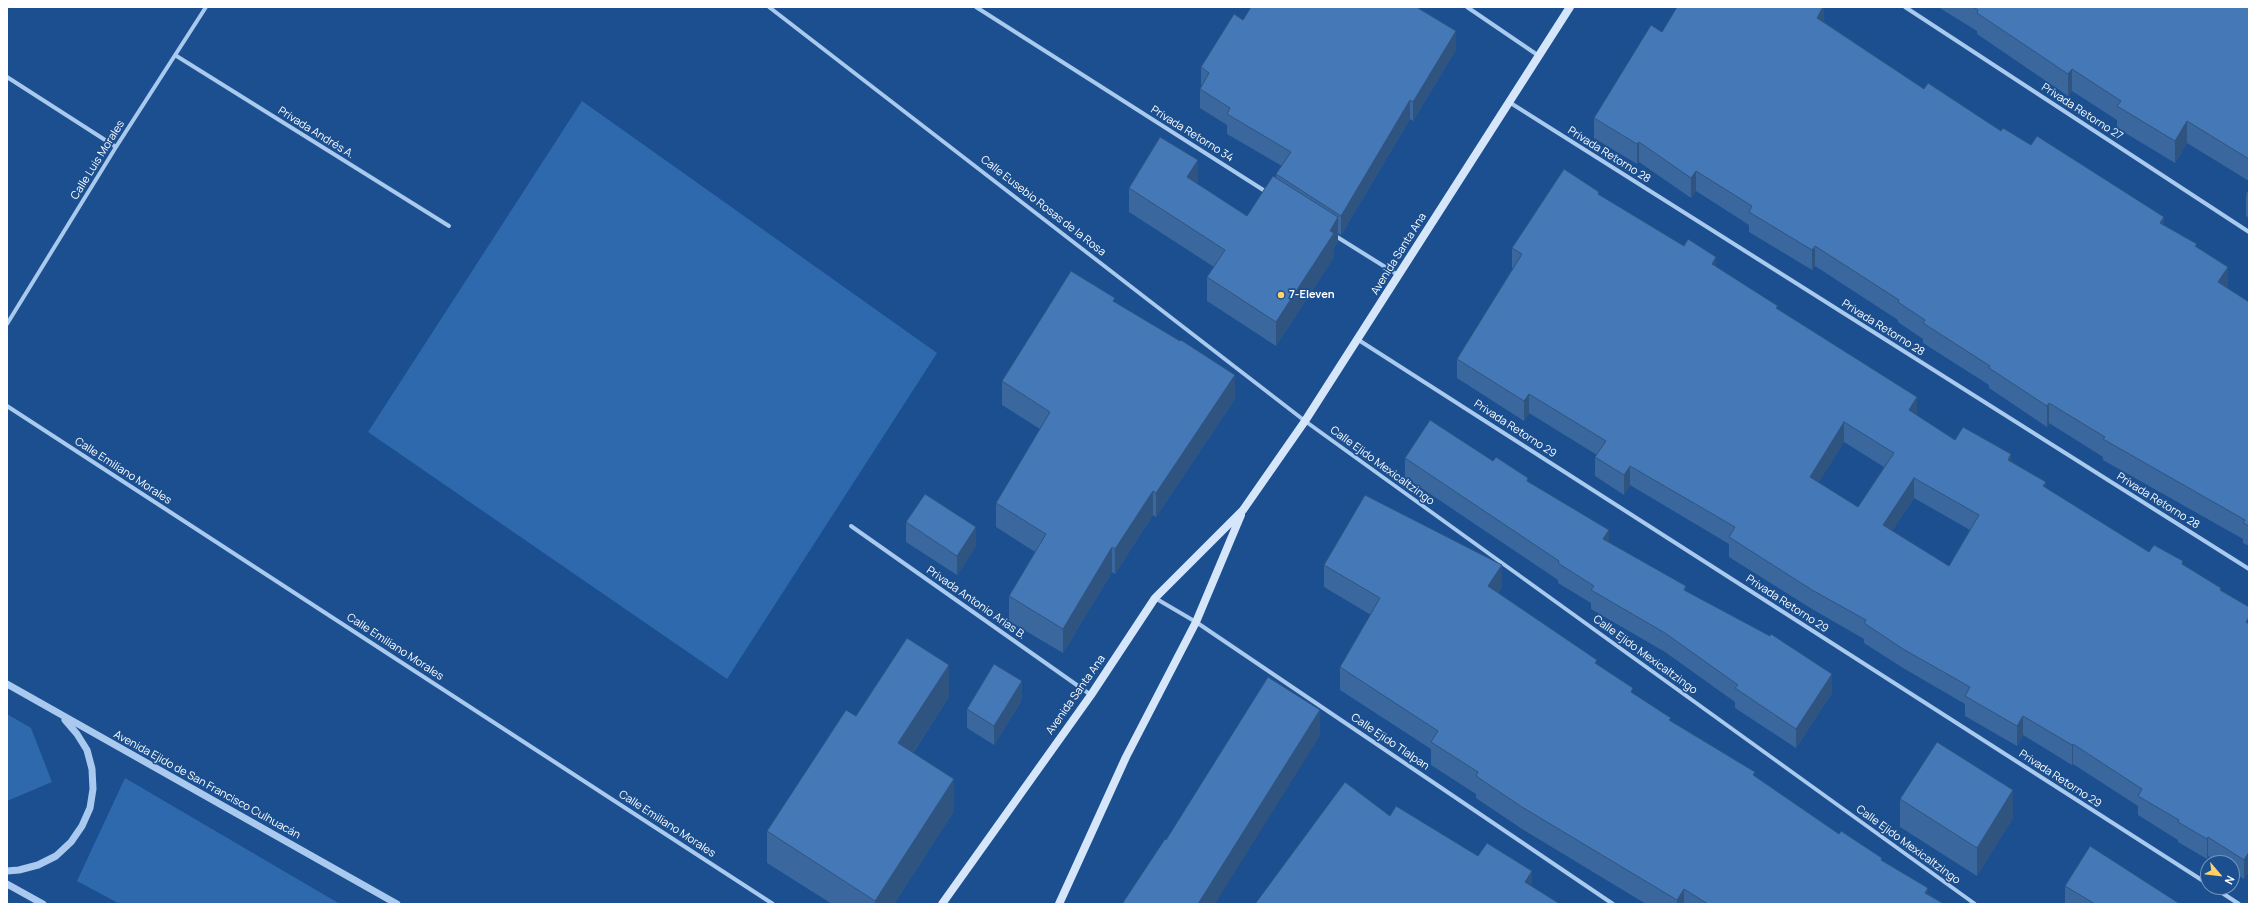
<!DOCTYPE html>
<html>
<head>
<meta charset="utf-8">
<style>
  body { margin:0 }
  #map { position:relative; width:2256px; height:911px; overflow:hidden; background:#1b4f8f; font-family:Manrope,sans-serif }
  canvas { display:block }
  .frame { position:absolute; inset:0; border:8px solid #fff; pointer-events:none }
  .north { position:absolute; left:2200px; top:855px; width:40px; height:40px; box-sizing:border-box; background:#1b4f8f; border:1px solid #7695bc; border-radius:50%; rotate:118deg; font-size:11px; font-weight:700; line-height:16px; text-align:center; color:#fff }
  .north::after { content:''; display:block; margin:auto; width:14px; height:18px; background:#ffd166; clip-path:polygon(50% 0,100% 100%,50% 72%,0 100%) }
</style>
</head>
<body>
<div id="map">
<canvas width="2256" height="911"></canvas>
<div class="frame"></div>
<div class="north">N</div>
</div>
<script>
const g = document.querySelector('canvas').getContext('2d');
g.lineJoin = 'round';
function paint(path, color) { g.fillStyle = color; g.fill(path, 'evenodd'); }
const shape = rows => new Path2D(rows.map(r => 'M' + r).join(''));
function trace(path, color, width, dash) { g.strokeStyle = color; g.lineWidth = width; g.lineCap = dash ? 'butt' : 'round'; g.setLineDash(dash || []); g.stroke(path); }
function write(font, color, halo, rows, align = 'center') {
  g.font = font + ' Manrope,sans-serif'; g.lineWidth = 3.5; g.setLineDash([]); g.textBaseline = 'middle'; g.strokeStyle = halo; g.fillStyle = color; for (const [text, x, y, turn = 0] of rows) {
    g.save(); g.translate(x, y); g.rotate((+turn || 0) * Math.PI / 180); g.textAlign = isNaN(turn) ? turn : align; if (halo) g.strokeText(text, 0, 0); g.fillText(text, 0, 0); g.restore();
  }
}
const green = shape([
  [582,101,937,353,727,679,368,432],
  [7,714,31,728,52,782,7,801],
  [125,778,340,904,120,904,77,881]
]);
const minor = shape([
  [769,7,1305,421,1975,904],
  [976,7,1268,193],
  [1467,7,1539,56],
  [1905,7,2249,232],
  [175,55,449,226],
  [7,77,116,147],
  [1509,102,2249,569],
  [1334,235,1398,275],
  [7,324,116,147,206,7],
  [1357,339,2208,884],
  [7,406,773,904],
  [851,526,1091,695],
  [1155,598,1196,622,1613,904],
  [2213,887,2239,904]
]);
const tertiary = shape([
  [7,684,397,904],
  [7,871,19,870,38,865,56,856,71,842,82,826,90,808,93,789,92,769,87,750,77,734,65,720],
  [7,884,43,904]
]);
const secondary = shape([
  [942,904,1091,695,1155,598,1243,510,1305,421,1570,7],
  [1059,904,1126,757,1196,622,1241,515]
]);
const wall = shape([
  [1419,7,1419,8,1456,50,1413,121,1410,119,1341,235,1338,233,1338,241,1334,248,1334,257,1276,346,1207,301,1207,277,1214,267,1129,212,1129,188,1198,184,1247,216,1276,178,1276,174,1282,166,1227,134,1227,125,1200,108,1200,89,1201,87,1201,67,1243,20],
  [1824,7,1824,22,1924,89,2001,131,2031,145,2164,225,2197,247,2228,287,2227,288,2249,302,2249,546,2243,543,2243,539,2103,460,2103,457,2049,423,2047,427,1989,388,1989,385,1923,343,1923,339,1898,322,1898,320,1815,266,1812,270,1749,232,1749,225,1696,191,1691,198,1639,162,1637,164,1594,138,1594,118,1662,32],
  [1938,7,2249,7,2249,181,2187,143,2175,163,2117,128,2117,120,2072,91,2068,96,1977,34,1977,31],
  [2249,190,2249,218,2246,216,2246,194],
  [1599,195,1716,267,1778,310,1917,416,1955,440,2011,461,2046,488,2149,552,2183,565,2221,591,2249,607,2249,871,2244,879,2232,872,2232,863,2219,863,2208,856,2207,859,2178,842,2178,840,2138,815,2138,806,2073,764,2072,765,2023,735,2017,746,1965,716,1965,704,1903,668,1864,643,1864,639,1812,609,1729,557,1729,544,1630,485,1624,495,1595,476,1595,457,1597,455,1529,413,1524,421,1457,378,1457,359,1513,268,1512,268,1512,248],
  [1844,442,1884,467,1858,507,1818,483],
  [1914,498,1970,530,1949,566,1892,531],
  [1115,302,1235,399,1156,517,1153,515,1115,574,1112,572,1063,653,1009,621,1009,596,1035,552,996,527,996,503,1040,429,1002,405,1002,381],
  [1405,458,1493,461,1528,482,1609,543,1686,591,1832,693,1796,748,1735,708,1735,702,1665,652,1591,609,1591,603,1558,583,1558,580,1405,477],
  [906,522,976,546,957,575,906,542],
  [1324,565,1502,587,1498,593,1597,665,1633,694,1671,721,1755,776,1839,834,1882,861,1928,894,1944,904,1646,904,1522,829,1476,798,1476,794,1431,765,1431,749,1340,690,1340,667,1371,615,1324,587],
  [949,697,913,753,954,811,894,904,832,904,767,863,767,831,856,716],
  [1022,700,994,745,967,728,967,709],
  [1900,799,2013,818,1977,876,1900,827],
  [2065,886,2180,904,2065,904]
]);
const shadedWall = shape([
  [1823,7,1824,7,1824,27,1817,18],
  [1456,31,1456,50,1413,121,1413,102],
  [2072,69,2072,91,2068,96,2068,74],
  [1410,100,1410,119,1341,235,1341,216],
  [2187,121,2187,143,2175,163,2175,141],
  [1639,142,1639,162,1637,164,1637,144],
  [1198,160,1198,184,1187,201,1187,177],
  [1696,171,1696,191,1691,198,1691,178],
  [1338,217,1338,241,1334,248,1334,257,1276,346,1276,322],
  [2164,217,2164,237,2160,223],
  [1815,246,1815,266,1812,270,1812,250],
  [1716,257,1716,277,1712,264],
  [2228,267,2228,287,2218,303,2218,282],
  [1235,375,1235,399,1156,517,1156,493],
  [1529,394,1529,413,1524,421,1524,401],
  [1917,397,1917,417,1909,410],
  [2049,403,2049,423,2047,427,2047,406],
  [1844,422,1844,442,1810,497,1810,477],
  [2011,454,2011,474,2008,460],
  [1630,466,1630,485,1624,495,1624,475],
  [1914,478,1914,498,1883,545,1883,525],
  [2046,482,2046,501,2043,486],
  [1153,491,1153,515,1115,574,1115,549],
  [976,527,976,546,957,575,957,556],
  [1609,530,1609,549,1603,539],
  [1112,547,1112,572,1063,653,1063,629],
  [1502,565,1502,587,1488,609,1488,586],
  [2249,617,2249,637,2246,622],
  [1597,660,1597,682,1595,663],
  [949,665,949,697,898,775,898,743],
  [1832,674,1832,693,1796,748,1796,729],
  [1022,681,1022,700,994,745,994,726],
  [1320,710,1320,736,1215,904,1198,904],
  [2023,716,2023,735,2017,746,2017,726],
  [2073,744,2073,764,2072,765,2072,745],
  [954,779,954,811,894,904,875,904,875,901],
  [2013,790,2013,818,1977,876,1977,848],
  [2208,837,2208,856,2207,859,2207,839],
  [2249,852,2249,871,2244,879,2244,860],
  [1532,871,1532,894,1525,882],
  [1928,888,1928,904,1925,893],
  [1684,889,1684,904,1677,904,1677,900]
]);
const building = shape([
  [1251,7,1418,7,1418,8,1456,31,1413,102,1410,100,1341,216,1276,174,1291,152,1227,114,1230,108,1200,89,1209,73,1201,67,1234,14,1243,20,1251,7],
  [1677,7,1823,7,1817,18,1924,89,1928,83,2001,131,2003,128,2031,145,2037,136,2164,217,2160,223,2197,244,2195,246,2228,267,2218,282,2249,302,2249,526,2243,523,2245,520,2103,439,2105,437,2049,403,2047,406,1989,368,1990,366,1923,323,1925,320,1898,302,1899,300,1815,246,1812,250,1749,212,1752,206,1696,171,1691,178,1639,142,1637,144,1594,118,1651,25,1662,32,1677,7],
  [1973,7,2249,7,2249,159,2187,121,2175,141,2117,106,2121,101,2072,69,2068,74,1977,13,1978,10,1973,7],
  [1160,137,1198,160,1187,177,1247,216,1273,176,1338,217,1330,231,1334,233,1276,322,1207,277,1225,250,1129,188,1160,137],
  [1564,169,1599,192,1598,194,1684,246,1688,239,1716,257,1712,264,1778,306,1776,308,1917,397,1909,410,1955,440,1963,427,2011,454,2008,460,2046,482,2043,486,2149,552,2154,545,2183,561,2182,564,2221,588,2220,590,2249,607,2249,617,2246,622,2249,624,2249,852,2244,860,2208,837,2207,839,2178,822,2179,820,2138,796,2142,789,2073,744,2072,745,2023,716,2017,726,1965,696,1970,687,1903,649,1864,623,1866,620,1812,590,1729,537,1735,527,1630,466,1624,475,1595,457,1606,441,1529,394,1524,401,1457,359,1522,254,1512,248,1564,169],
  [1844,422,1894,453,1858,507,1810,477,1844,422],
  [1914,478,1979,515,1949,566,1883,525,1914,478],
  [2249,190,2249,196,2246,194,2249,190],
  [1071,271,1115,298,1113,301,1180,341,1181,340,1235,375,1156,493,1153,491,1115,549,1112,547,1063,629,1009,596,1046,534,996,503,1050,412,1002,381,1071,271],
  [1430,420,1493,461,1496,457,1528,478,1527,481,1609,530,1603,539,1686,586,1684,590,1770,636,1771,634,1832,674,1796,729,1735,688,1738,685,1665,633,1591,590,1594,586,1558,563,1559,561,1405,458,1430,420],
  [925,494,976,527,957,556,906,522,925,494],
  [1365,495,1502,565,1488,586,1597,660,1595,663,1633,688,1631,692,1671,718,1669,720,1755,772,1753,775,1839,834,1841,831,1882,858,1881,860,1928,888,1925,893,1944,904,1708,904,1684,889,1677,900,1522,807,1476,776,1478,772,1431,742,1438,731,1340,667,1380,598,1324,565,1365,495],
  [907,638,949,665,898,743,954,779,875,901,767,831,846,710,856,716,907,638],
  [994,664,1022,681,994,726,967,709,994,664],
  [1268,677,1320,710,1198,904,1122,904,1165,839,1166,840,1268,677],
  [1937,742,2013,790,1977,848,1900,799,1937,742],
  [1345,782,1390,816,1396,806,1478,856,1487,843,1532,871,1525,882,1560,904,1255,904,1345,782],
  [2090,846,2180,904,2095,904,2065,886,2090,846]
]);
const markers = [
  [1281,295,4,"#ffd166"]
];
const streetNames = [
  ["Privada Retorno 27",2082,112,33],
  ["Privada Andrés A.",316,133,32],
  ["Privada Retorno 34",1192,134,32],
  ["Privada Retorno 28",1609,155,32],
  ["Calle Luis Morales",98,160,-58],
  ["Calle Eusebio Rosas de la Rosa",1043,206,38],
  ["Avenida Santa Ana",1399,254,-58],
  ["Privada Retorno 28",1883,328,32],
  ["Privada Retorno 29",1515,429,33],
  ["Calle Ejido Mexicaltzingo",1382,466,36],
  ["Calle Emiliano Morales",123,471,33],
  ["Privada Retorno 28",2158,501,32],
  ["Privada Antonio Arias B.",976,603,35],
  ["Privada Retorno 29",1787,604,33],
  ["Calle Emiliano Morales",395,647,33],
  ["Calle Ejido Mexicaltzingo",1645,655,36],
  ["Avenida Santa Ana",1076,695,-55],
  ["Calle Ejido Tlalpan",1390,742,34],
  ["Privada Retorno 29",2060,779,33],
  ["Avenida Ejido de San Francisco Culhuacán",207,785,29],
  ["Calle Emiliano Morales",667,824,33],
  ["Calle Ejido Mexicaltzingo",1908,845,36]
];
const poiNames = [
  ["7-Eleven",1289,295]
];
paint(green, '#2e69ad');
trace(minor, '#a9c9ee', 4);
trace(tertiary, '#a9c9ee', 7);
trace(secondary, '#d6e6fa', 8);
paint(wall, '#3a679d');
paint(shadedWall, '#305480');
paint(building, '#4478b7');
trace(building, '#305480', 1);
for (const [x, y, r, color] of markers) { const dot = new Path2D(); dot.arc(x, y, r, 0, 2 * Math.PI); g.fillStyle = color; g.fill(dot); trace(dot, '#1b4f8f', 1.5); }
write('11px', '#fff', '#1b4f8f', streetNames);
write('bold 11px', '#fff', '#1b4f8f', poiNames, 'left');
</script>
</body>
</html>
